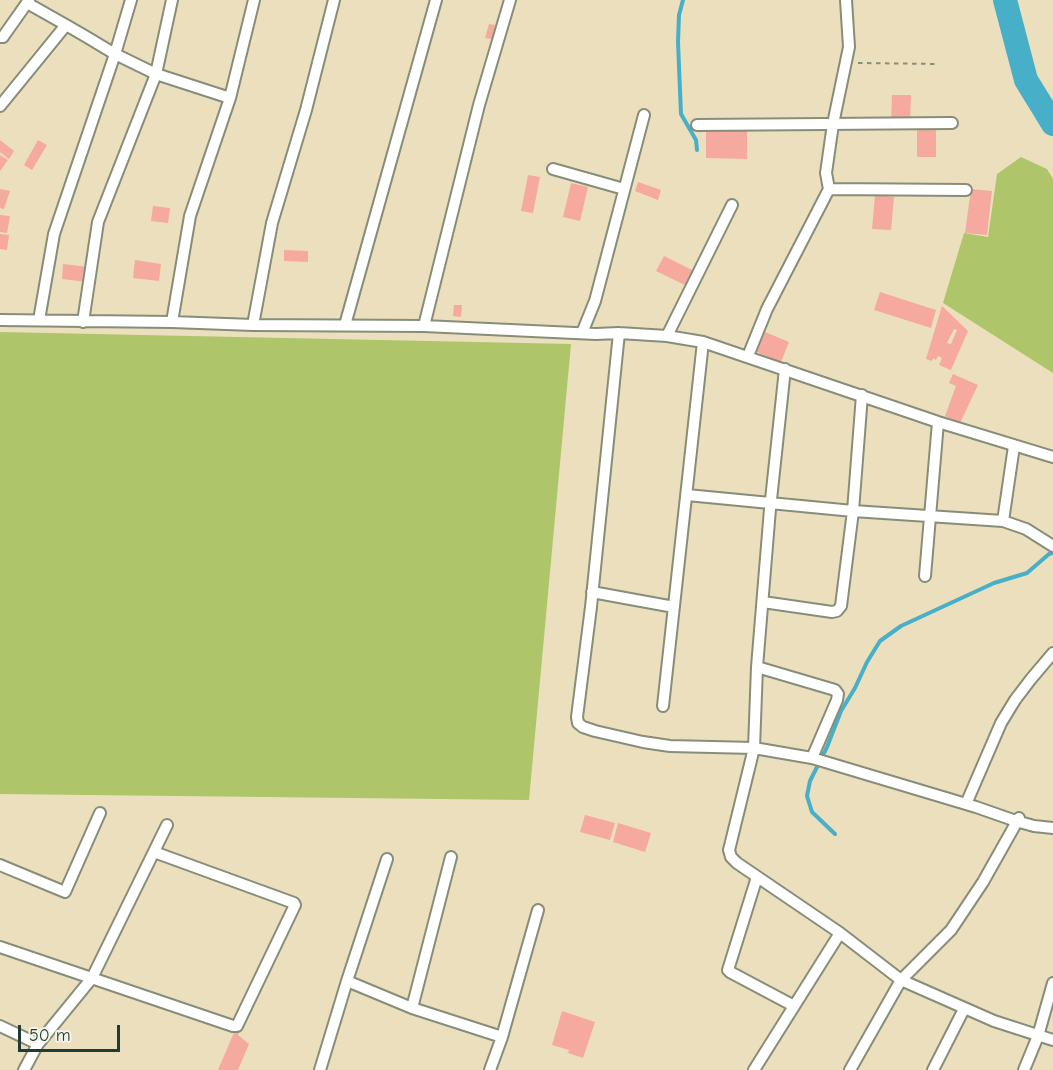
<!DOCTYPE html>
<html>
<head>
<meta charset="utf-8">
<style>
  body { margin:0 }
  #map { position:relative; width:1053px; height:1070px; overflow:hidden; background:#ecdfbe; font-family:"Comic Neue",sans-serif }
  canvas { display:block }
  .scale { position:absolute; left:18px; top:1025px; width:102px; height:27px; box-sizing:border-box; border:3px solid #1f3d34; border-top:0; padding-left:8px; font-size:18px; line-height:21px; white-space:nowrap; color:#1f3d34; -webkit-text-stroke:4px #f7f3e8; paint-order:stroke }
</style>
</head>
<body>
<div id="map">
<canvas width="1053" height="1070"></canvas>
<div class="scale">50 m</div>
</div>
<script>
const g = document.querySelector('canvas').getContext('2d');
g.lineJoin = 'round';
function paint(path, color) { g.fillStyle = color; g.fill(path, 'evenodd'); }
const shape = rows => new Path2D(rows.map(r => 'M' + r).join(''));
function trace(path, color, width, dash) { g.strokeStyle = color; g.lineWidth = width; g.lineCap = dash ? 'butt' : 'round'; g.setLineDash(dash || []); g.stroke(path); }
const green = shape([
  [1021,157,1047,169,1053,179,1053,373,943,303,964,233,988,237,997,174],
  [0,332,571,344,529,800,0,794]
]);
const stream = shape([
  [683,0,679,15,678,42,681,114,696,140,697,150],
  [835,834,812,812,807,796,810,781,827,747,841,711,855,688,867,662,880,641,901,626,994,583,1027,573,1049,554,1053,553]
]);
const river = shape([
  [1005,0,1026,80,1053,124]
]);
const building = shape([
  [489,24,495,25,492,39,485,38],
  [892,95,911,95,910,122,891,122],
  [706,129,747,130,747,159,706,158],
  [917,129,936,130,936,157,917,157],
  [0,140,14,151,9,159,0,152],
  [38,140,47,145,32,170,24,165],
  [0,155,8,160,0,171],
  [528,175,540,177,533,213,521,211],
  [638,182,661,190,658,200,635,191],
  [571,183,588,187,580,221,563,217],
  [0,189,10,191,4,209,0,208],
  [971,189,992,191,987,235,965,233],
  [875,195,894,197,891,230,872,229],
  [153,206,170,208,168,223,151,221],
  [0,215,10,216,7,233,0,232],
  [0,234,9,235,7,250,0,249],
  [284,250,308,251,308,262,284,261],
  [664,256,696,272,689,287,656,271],
  [135,260,161,264,159,281,133,278],
  [63,264,88,267,87,282,62,279],
  [880,292,936,310,931,328,874,310],
  [454,305,462,305,461,317,453,316],
  [942,306,968,331,951,370,939,365,942,358,938,356,936,360,933,358,932,361,926,359],
  [954,329,957,330,951,344,947,343],
  [765,332,789,342,781,362,757,352],
  [953,374,978,385,960,423,945,416,956,386,949,383],
  [585,815,615,823,610,840,580,832],
  [618,823,651,833,645,852,613,842],
  [562,1011,595,1022,583,1058,568,1053,569,1050,552,1045],
  [235,1030,239,1032,238,1035,249,1044,238,1070,218,1070]
]);
const path = shape([
  [858,63,938,64]
]);
const street = shape([
  [27,3,66,25],
  [0,37,3,37,5,34,29,0],
  [0,106,66,25,85,36,115,54,156,74,230,98],
  [697,125,952,123],
  [553,169,624,189],
  [829,189,966,190],
  [0,320,172,322,253,325,424,326,596,334,619,333,667,336,703,342,938,422,1053,457],
  [39,320,54,234,115,54,131,0],
  [83,322,98,222,156,74,172,0],
  [172,322,190,216,230,98,254,0],
  [253,325,272,223,306,110,334,0],
  [345,325,436,0],
  [424,326,479,105,510,0],
  [582,333,595,301,644,115],
  [619,333,591,607,577,717,578,723,583,727,595,731,643,742,670,746,754,748,812,758,976,807,1016,821,1034,826,1053,828],
  [667,336,732,205],
  [748,356,767,309,829,189,826,173,833,124,849,47,846,0],
  [785,369,770,509,757,667,754,748,731,842,729,850,731,857,737,863,840,933,901,980,994,1021,1053,1040],
  [687,495,853,511,1003,521,1026,529,1053,546],
  [1003,521,1014,446],
  [925,576,938,422],
  [592,592,674,607],
  [763,602,832,612,837,611,841,606,853,511,862,395],
  [757,667,835,690,838,694,837,700,812,758],
  [663,706,703,342],
  [966,804,1001,723,1015,700,1031,679,1053,653],
  [0,865,65,892,100,813],
  [757,877,728,970,730,972,794,1006],
  [0,947,233,1026,237,1026,295,905,294,903,154,852],
  [347,981,412,1008,502,1037],
  [412,1008,451,857],
  [0,1026,38,1044],
  [24,1070,38,1044,92,978,167,825],
  [320,1070,347,981,387,859],
  [490,1070,502,1037,538,910],
  [754,1070,840,933],
  [850,1070,901,980,951,930,983,882,1019,818],
  [933,1070,964,1009],
  [1024,1070,1038,1036,1053,983]
]);
paint(green, '#afc56a');
trace(stream, '#48afc8', 4);
trace(river, '#48afc8', 24);
paint(building, '#f6a99e');
trace(street, '#868e79', 14);
trace(path, '#868e79', 2, [4.5, 4.5]);
trace(street, '#fff', 10);
</script>
</body>
</html>
